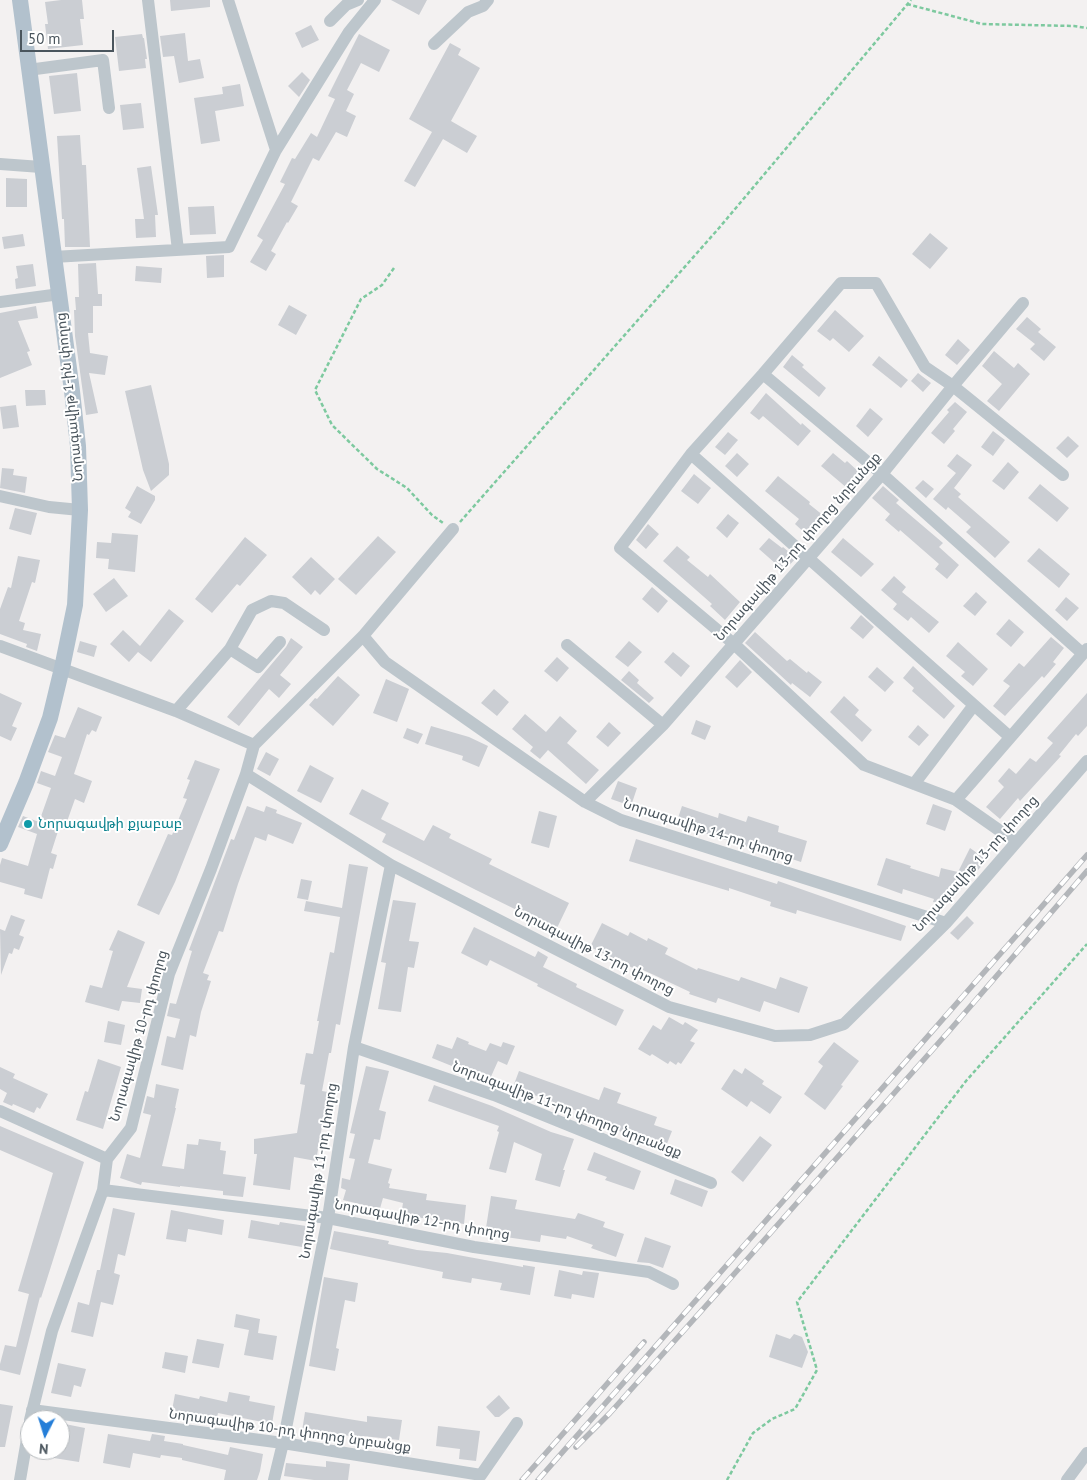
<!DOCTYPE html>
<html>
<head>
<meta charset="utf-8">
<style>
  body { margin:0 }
  #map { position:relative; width:1087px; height:1480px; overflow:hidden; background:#f3f1f1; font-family:"PT Sans",sans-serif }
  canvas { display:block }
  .north { position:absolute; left:20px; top:1410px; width:50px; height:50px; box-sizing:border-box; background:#fff; border:1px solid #b7bbbe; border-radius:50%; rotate:185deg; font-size:14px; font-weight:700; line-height:20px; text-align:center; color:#4a555d }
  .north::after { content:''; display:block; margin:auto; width:18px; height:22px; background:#257ed8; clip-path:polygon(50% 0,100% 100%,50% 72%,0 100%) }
  .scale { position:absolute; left:20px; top:30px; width:94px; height:22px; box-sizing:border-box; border:2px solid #4a555d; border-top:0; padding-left:6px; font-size:15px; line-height:18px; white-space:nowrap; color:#4a555d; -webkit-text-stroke:4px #fff; paint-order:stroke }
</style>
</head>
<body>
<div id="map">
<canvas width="1087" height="1480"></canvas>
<div class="north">N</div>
<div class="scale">50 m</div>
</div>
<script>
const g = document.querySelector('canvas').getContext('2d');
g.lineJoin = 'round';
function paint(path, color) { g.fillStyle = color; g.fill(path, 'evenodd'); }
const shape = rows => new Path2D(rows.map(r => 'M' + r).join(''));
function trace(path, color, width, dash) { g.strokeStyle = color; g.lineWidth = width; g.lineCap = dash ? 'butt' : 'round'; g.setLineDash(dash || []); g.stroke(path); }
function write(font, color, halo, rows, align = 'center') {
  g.font = font + ' "PT Sans","Noto Sans Armenian",sans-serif'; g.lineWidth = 4; g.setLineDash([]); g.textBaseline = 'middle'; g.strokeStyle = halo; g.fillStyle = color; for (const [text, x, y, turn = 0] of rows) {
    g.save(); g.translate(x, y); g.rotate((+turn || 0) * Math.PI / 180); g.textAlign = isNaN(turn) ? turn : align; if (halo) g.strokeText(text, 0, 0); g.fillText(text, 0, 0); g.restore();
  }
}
const building = shape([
  [61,0,82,0,84,19,80,19,83,45,48,49,45,24,48,24,45,2],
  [170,0,210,0,210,7,171,11],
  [391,0,427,0,419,15],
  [311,25,319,40,302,48,295,33],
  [185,33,188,61,200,59,204,78,179,83,174,56,163,57,160,36],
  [142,34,143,38,144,38,147,59,145,59,146,68,119,71,115,37],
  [359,34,390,50,379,72,361,63,347,90,354,94,346,111,356,116,347,137,336,132,319,161,313,158,291,202,298,206,288,223,287,222,271,251,276,254,266,271,250,262,263,240,257,236,285,184,280,182,292,158,295,159,311,133,317,137,335,99,328,96],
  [450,43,461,49,458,55,480,68,451,121,477,136,467,153,443,139,415,187,404,181,432,132,409,119],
  [302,72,310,80,299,97,288,86],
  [77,73,81,111,54,114,49,76],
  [240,84,244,106,215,111,220,141,201,144,194,98,223,94,222,87],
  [141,103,144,128,123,130,120,105],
  [80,135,82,165,86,165,90,247,65,247,64,219,62,219,57,136],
  [151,166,158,215,155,215,156,237,136,238,135,219,144,219,137,168],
  [6,178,27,179,27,207,6,207],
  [214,206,216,234,190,235,188,207],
  [930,233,948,248,930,269,912,254],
  [23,234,25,246,4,249,2,237],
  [224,255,224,277,207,278,206,256],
  [96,263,98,294,102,294,102,306,93,306,93,333,88,333,90,353,108,356,105,375,89,373,98,413,86,415,75,336,74,310,76,310,75,297,79,297,78,264],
  [33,264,36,286,16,289,15,279,18,278,16,266],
  [136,266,162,268,161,283,135,281],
  [289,305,307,315,296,335,278,325],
  [36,306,38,318,18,321,30,351,27,352,32,365,0,378,0,313],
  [835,310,864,336,849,352,833,338,830,341,817,331],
  [1027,317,1041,329,1038,332,1056,347,1044,361,1030,349,1035,344,1016,329],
  [958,339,970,350,957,365,945,355],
  [994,351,1014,368,1018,363,1030,374,999,411,987,401,1002,384,982,366],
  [792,355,804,365,802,367,826,388,819,397,783,367],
  [879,356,908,380,901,388,872,365],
  [918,373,931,383,923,392,911,381],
  [151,385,169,464,169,475,151,491,143,470,125,391],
  [25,390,45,390,46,405,26,406],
  [766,393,801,425,802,423,811,431,798,446,763,416,759,420,750,413],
  [955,402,967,412,953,429,955,431,944,444,931,433,949,412,947,410],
  [16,405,19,427,3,429,0,407],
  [870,408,883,419,868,437,856,426],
  [993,431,1005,440,993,456,981,447],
  [728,432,738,440,725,455,715,447],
  [1068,436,1079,446,1067,458,1056,448],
  [737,453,749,464,737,477,725,466],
  [833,453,845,463,847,461,860,473,847,488,821,466],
  [957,454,972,465,954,488,961,494,958,497,1010,542,995,558,966,532,971,527,948,507,946,510,933,499,956,473,947,466],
  [1008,462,1019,472,1004,490,992,481],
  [2,468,14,469,13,475,27,477,25,493,0,488],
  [694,474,711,488,698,504,681,491],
  [778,476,810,502,809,504,824,516,807,535,795,524,799,519,765,491],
  [923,480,934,489,926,498,915,488],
  [1040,484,1069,508,1057,522,1028,498],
  [137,486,155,496,155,500,141,524,128,517,131,512,125,508],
  [883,486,899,500,896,503,943,543,939,547,959,565,947,579,935,569,939,564,900,530,899,532,885,520,890,514,872,498],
  [15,508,37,513,31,535,9,529],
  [728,514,739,523,727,538,716,528],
  [648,524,659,534,646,549,636,540],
  [112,533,138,535,135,572,108,569,109,559,96,558,97,542,111,543],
  [378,536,396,552,356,595,338,579],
  [245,537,267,555,240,586,237,584,212,613,195,599],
  [769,538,782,548,783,547,796,558,784,571,759,549],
  [843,538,874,564,861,577,831,552],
  [677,546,690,557,687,560,708,577,710,574,740,602,725,620,710,606,712,604,663,561],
  [1039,548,1070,574,1059,588,1027,561],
  [18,556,40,560,35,583,32,582,19,621,25,623,23,630,41,634,37,651,26,647,27,644,0,634,0,609,8,587,11,588],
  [311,557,335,579,320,595,315,590,311,595,292,577],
  [894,576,906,587,902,592,939,622,929,633,911,617,908,621,893,609,897,604,881,590],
  [114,578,128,596,106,612,93,594],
  [652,587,668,601,658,613,642,599],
  [976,592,987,602,975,616,963,606],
  [1066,597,1079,608,1067,621,1055,610],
  [169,609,184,621,151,662,138,652,129,662,110,644,123,630,140,646],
  [861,615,874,627,863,639,850,628],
  [1009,619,1024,632,1011,647,996,634],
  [755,632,787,661,790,659,807,673,808,671,822,682,810,697,792,683,791,685,745,643],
  [1051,637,1064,648,1053,662,1056,664,1044,678,1042,676,1005,716,993,706,1010,686,1003,681,1019,663,1024,667],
  [291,638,303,647,280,675,291,684,279,698,269,689,239,726,227,717,286,647],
  [80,641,97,646,94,657,77,652],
  [629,641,642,652,628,667,615,657],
  [958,642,988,669,973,686,961,676,965,672,946,656],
  [673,652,690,666,681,677,664,662],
  [557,657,569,668,557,682,544,671],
  [740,660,752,672,737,688,725,677],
  [913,666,955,706,944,719,912,691,914,688,903,678],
  [877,667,894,682,885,692,868,677],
  [629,671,639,680,637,683,654,698,649,703,621,680],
  [338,676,360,695,333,726,309,705,315,698,317,699],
  [386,679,409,689,397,722,373,713],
  [494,689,509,702,497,716,481,703],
  [0,693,22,703,12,726,17,728,11,741,0,736],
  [1087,693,1087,726,1078,736,1076,734,1059,755,1061,756,1020,801,1018,798,1000,819,986,807,1004,787,998,781,1009,768,1016,774,1030,758,1036,762,1053,743,1047,738],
  [844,696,859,710,855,715,872,730,862,742,830,712],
  [78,707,102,717,96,732,92,730,89,735,87,734,74,774,92,781,84,803,75,799,64,830,59,828,51,853,57,855,53,869,50,868,42,899,24,894,25,889,0,882,0,865,2,858,28,866,37,834,18,827,23,816,39,822,51,788,37,783,41,771,55,776,62,757,48,752,55,735,65,738],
  [525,714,546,732,560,716,577,731,567,743,599,770,586,784,548,750,540,759,530,751,533,747,512,729],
  [696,720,711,726,705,740,691,734],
  [609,722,621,733,608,747,596,737],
  [918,725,929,735,919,746,908,737],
  [431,726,469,737,488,746,479,767,462,760,463,756,425,744],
  [407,728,423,734,418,744,403,738],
  [266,752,279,759,270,776,257,769],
  [195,760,220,769,175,882,159,915,137,905,168,834,172,835,187,799,183,798,190,780,187,779],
  [310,765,334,778,321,803,297,791],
  [618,781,637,788,631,806,611,799],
  [362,789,389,803,381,819,424,841,433,825,451,834,449,838,492,859,489,864,569,903,557,928,530,914,529,916,476,890,382,842,386,834,349,814],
  [933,804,952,811,945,831,926,824],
  [247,806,264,812,266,806,277,810,276,813,302,823,293,844,268,834,266,841,255,837,238,884,223,932,219,931,203,973,209,975,207,980,211,981,201,1012,196,1037,190,1035,183,1070,161,1065,167,1036,175,1038,180,1019,167,1016,170,1003,176,1004,192,951,189,950,231,839,234,840],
  [682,806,718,818,719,813,746,822,748,816,779,826,778,832,807,841,801,862,771,852,770,854,676,824],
  [539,811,557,816,549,848,531,843],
  [636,839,777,884,778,881,906,926,901,941,797,910,796,914,770,906,771,902,729,888,729,891,629,861],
  [970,848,987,860,951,900,945,895,943,904,933,902,934,899,903,889,902,894,877,885,886,858,911,866,910,868,939,877,941,868,958,872],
  [349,864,368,867,340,1025,336,1024,331,1053,329,1053,322,1091,328,1092,316,1161,294,1157,290,1190,253,1185,257,1154,254,1154,254,1139,297,1133,305,1085,300,1084,306,1053,313,1054,319,1021,317,1021,330,952,334,953,340,917,304,911,306,901,342,908],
  [301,879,312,881,308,900,297,898],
  [393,900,416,903,409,941,419,942,414,968,408,967,401,1012,378,1009,386,963,381,962],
  [11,915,25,920,19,935,24,937,19,950,14,948,12,954,9,953,1,975,0,929,5,931],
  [967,916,974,923,958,940,950,933],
  [602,923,628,936,630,932,647,941,648,938,668,948,665,954,697,970,698,968,739,981,741,977,776,989,780,977,808,987,799,1013,764,1001,760,1012,718,998,716,1003,689,994,690,992,654,975,634,966,633,968,590,947],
  [474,927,535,957,538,951,548,957,543,967,577,984,576,987,624,1010,616,1026,537,986,538,984,490,960,487,966,461,953],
  [118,930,145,942,127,987,142,989,140,1003,122,1001,119,1011,85,1002,90,985,102,988,113,951,109,950],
  [669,1017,683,1025,685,1022,698,1030,690,1041,695,1043,681,1064,678,1062,676,1065,670,1061,668,1064,652,1054,650,1056,638,1049,653,1025,661,1030],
  [108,1021,125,1025,121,1045,104,1042],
  [457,1037,469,1042,468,1044,486,1051,490,1043,501,1047,503,1042,515,1046,507,1065,498,1061,489,1081,432,1058,437,1044,452,1049],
  [834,1042,859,1061,841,1085,843,1086,825,1110,804,1094,823,1066,818,1062],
  [98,1059,121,1067,103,1129,76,1120,85,1091,88,1092],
  [366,1066,389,1071,379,1110,386,1112,380,1140,374,1139,368,1163,392,1169,388,1183,390,1184,389,1188,427,1194,426,1200,466,1205,464,1224,401,1215,403,1203,383,1198,379,1212,367,1209,368,1206,343,1200,346,1190,341,1188,342,1178,350,1180,355,1159,349,1158,355,1134,350,1133],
  [0,1067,15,1074,13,1078,48,1094,40,1109,37,1107,34,1113,13,1104,12,1106,3,1102,7,1093,0,1089],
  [745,1068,764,1081,762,1084,782,1097,770,1114,751,1101,747,1107,721,1089,734,1069,742,1074],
  [519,1071,599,1100,604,1087,621,1093,617,1103,657,1117,654,1125,672,1131,664,1151,647,1145,648,1143,632,1137,632,1136,609,1127,610,1125,593,1117,513,1087],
  [156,1084,179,1089,175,1108,176,1108,162,1166,184,1169,187,1144,198,1145,199,1139,221,1142,220,1150,226,1151,223,1174,246,1177,243,1197,223,1195,223,1191,180,1186,180,1187,142,1182,141,1185,120,1178,127,1154,140,1158,151,1115,143,1113,147,1096,154,1098],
  [434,1085,492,1106,551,1132,574,1139,563,1170,565,1170,560,1187,535,1180,542,1154,514,1142,506,1173,489,1169,499,1132,497,1131,499,1126,428,1101],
  [0,1126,84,1162,41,1298,40,1297,20,1375,0,1370,0,1364,5,1345,16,1347,29,1294,18,1291,53,1173,0,1150],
  [760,1136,772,1145,743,1182,731,1172],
  [594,1152,641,1171,634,1190,605,1180,607,1177,587,1170],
  [675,1179,708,1191,702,1207,670,1194],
  [491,1196,517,1200,515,1209,575,1219,578,1213,605,1222,603,1227,624,1234,616,1257,591,1248,593,1245,567,1236,566,1239,541,1235,540,1242,485,1234],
  [113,1208,135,1213,125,1256,118,1254,114,1273,120,1275,113,1305,101,1302,93,1337,71,1332,78,1302,89,1305,97,1270,100,1270],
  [171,1210,224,1220,222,1235,188,1229,186,1242,166,1239],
  [251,1220,279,1225,280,1222,306,1226,302,1247,248,1238],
  [334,1231,389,1241,388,1244,417,1250,447,1253,523,1267,523,1265,535,1267,530,1295,500,1290,502,1283,472,1278,471,1283,442,1278,443,1272,330,1249],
  [645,1237,671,1246,663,1268,649,1263,637,1262],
  [559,1270,582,1275,583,1271,599,1273,594,1298,572,1294,571,1299,554,1296],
  [324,1277,358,1283,355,1302,345,1300,336,1348,339,1349,335,1371,309,1366],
  [236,1314,260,1319,258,1333,277,1336,273,1360,244,1355,249,1330,234,1327],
  [776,1334,790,1339,794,1334,802,1337,808,1352,802,1368,769,1357],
  [197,1339,224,1344,219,1368,192,1363],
  [165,1352,188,1356,185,1373,162,1368],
  [58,1363,86,1369,81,1387,74,1385,71,1397,51,1393],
  [229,1392,250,1396,249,1401,275,1406,272,1424,218,1413,216,1423,191,1418,191,1420,171,1416,175,1394,199,1399,200,1396,227,1402],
  [499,1395,510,1408,499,1417,495,1417,486,1407],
  [0,1404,13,1406,5,1447,0,1447],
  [305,1412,367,1422,367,1416,402,1420,399,1440,363,1436,362,1438,325,1432,324,1434,302,1431],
  [60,1423,85,1428,79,1462,41,1456,41,1450,60,1450],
  [438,1426,480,1431,476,1461,459,1459,460,1449,436,1446],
  [108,1434,150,1441,152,1434,165,1436,164,1441,183,1444,183,1445,228,1455,230,1447,263,1454,260,1471,257,1480,224,1480,226,1470,182,1460,182,1458,161,1455,160,1458,133,1453,130,1468,103,1463],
  [326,1461,350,1464,348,1480,314,1480,284,1476,286,1463,326,1467]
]);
const path = shape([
  [907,4,982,24,1074,26,1087,28],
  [394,268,382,285,361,299,315,390,332,425,377,469,407,488,432,515,443,523],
  [460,522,719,228,911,0],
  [727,1480,753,1433,772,1419,795,1409,817,1370,797,1302,966,1081,1087,944]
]);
const minor = shape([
  [148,0,178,250],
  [330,21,346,5,358,0],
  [434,44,468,12,483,6,488,0],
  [28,70,103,60,109,108],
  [276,150,349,32,375,0],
  [0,164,41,167],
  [53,257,229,247,276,150,228,0],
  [0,302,60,294],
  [763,374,882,474,1083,654],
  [691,454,1010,737],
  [0,496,49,507,80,510],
  [363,636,385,662,585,802,621,820,946,923],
  [567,645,663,725],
  [0,646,176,711,254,745],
  [230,649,258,667,280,642],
  [176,711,230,649,252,610,271,601,284,603,324,630],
  [246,774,391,865,669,1007,775,1036,810,1035,844,1024,946,923,1087,761],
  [914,784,974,705],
  [956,800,1087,649],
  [585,802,663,725,882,474,953,386,1023,303],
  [1016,842,956,800,864,765,734,644,620,548,691,454,763,374,841,283,876,283,925,367,953,386,1063,475],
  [354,1047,494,1095,711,1183],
  [0,1111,107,1159],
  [103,1190,328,1218,474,1247,649,1272,673,1284],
  [32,1410,283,1443,481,1475,517,1423],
  [30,1420,52,1331,103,1190,107,1159,131,1128,169,974,211,869,246,774,254,745,363,636,453,529],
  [20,1480,30,1422],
  [274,1480,283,1443,328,1218,354,1047,391,865],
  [1067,1480,1087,1453]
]);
const major = shape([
  [0,844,26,783,50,718,62,668,75,605,80,510,78,446,72,391,20,0]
]);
const rail = shape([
  [576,1447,610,1413,712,1299,950,1030,1087,871],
  [522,1480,644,1342],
  [538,1480,1087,855]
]);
const markers = [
  [28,824,5,"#0f9aa8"]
];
const streetNames = [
  ["Նորագավիթ 1-ին փողոց",70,397,-96],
  ["Նորագավիթ 13-րդ փողոց նրբանցք",798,547,-49],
  ["Նորագավիթ 14-րդ փողոց",708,831,18],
  ["Նորագավիթ 13-րդ փողոց",976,864,-48],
  ["Նորագավիթ 13-րդ փողոց",594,951,27],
  ["Նորագավիթ 10-րդ փողոց",139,1036,-74],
  ["Նորագավիթ 11-րդ փողոց նրբանցք",567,1110,21],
  ["Նորագավիթ 11-րդ փողոց",319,1171,-81],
  ["Նորագավիթ 12-րդ փողոց",422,1220,10],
  ["Նորագավիթ 10-րդ փողոց նրբանցք",290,1431,8]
];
const cultureNames = [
  ["Նորագավթի քյաբաբ",38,824]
];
paint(building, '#cbced3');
trace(path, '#7dc99f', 2.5, [4, 2.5]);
trace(minor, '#bdc6cc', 12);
trace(major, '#b2c1cd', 16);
trace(rail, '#b3b6ba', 5.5);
trace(rail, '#fff', 4, [11]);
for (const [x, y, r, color] of markers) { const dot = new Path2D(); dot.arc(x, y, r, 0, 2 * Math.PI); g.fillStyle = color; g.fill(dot); trace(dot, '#fff', 2); }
write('14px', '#4a555d', '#fff', streetNames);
write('14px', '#0d838f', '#fff', cultureNames, 'left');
</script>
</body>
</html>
